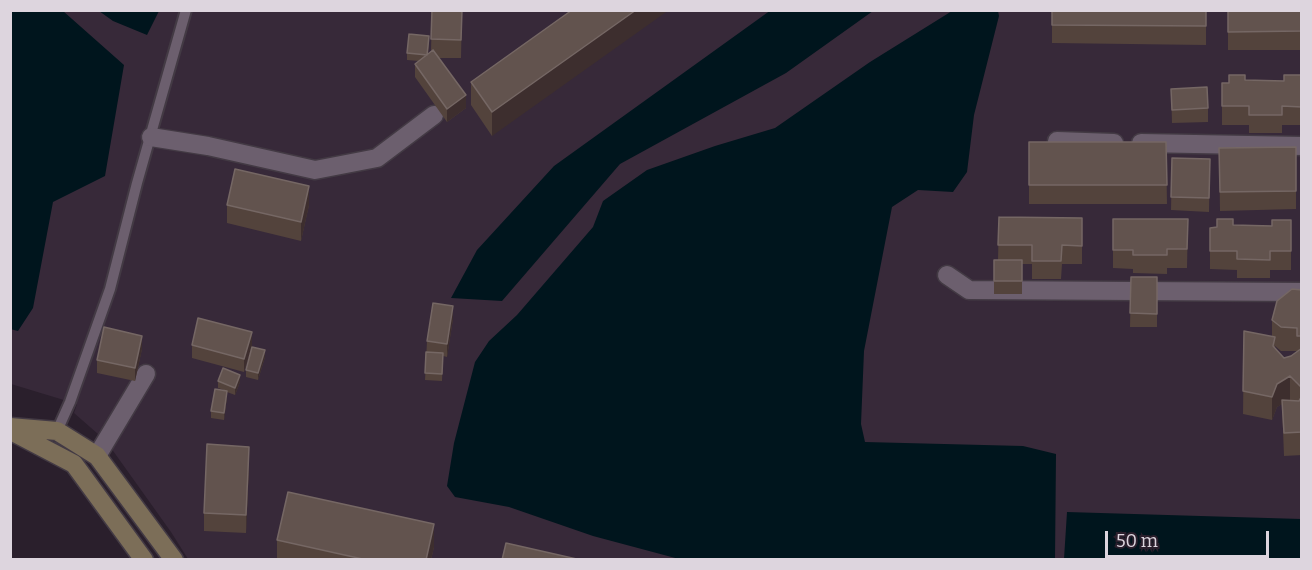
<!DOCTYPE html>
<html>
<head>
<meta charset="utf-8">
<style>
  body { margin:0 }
  #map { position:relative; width:1312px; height:570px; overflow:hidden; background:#2a1f2c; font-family:Bitter,serif }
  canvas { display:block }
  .frame { position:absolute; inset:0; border:12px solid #ddd5de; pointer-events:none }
  .scale { position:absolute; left:1105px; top:531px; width:164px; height:27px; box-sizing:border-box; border:3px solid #ddd5de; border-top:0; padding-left:8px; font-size:18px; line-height:21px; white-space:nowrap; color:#ddd5de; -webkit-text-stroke:4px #2a1f2c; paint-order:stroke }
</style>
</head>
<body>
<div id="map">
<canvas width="1312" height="570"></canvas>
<div class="frame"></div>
<div class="scale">50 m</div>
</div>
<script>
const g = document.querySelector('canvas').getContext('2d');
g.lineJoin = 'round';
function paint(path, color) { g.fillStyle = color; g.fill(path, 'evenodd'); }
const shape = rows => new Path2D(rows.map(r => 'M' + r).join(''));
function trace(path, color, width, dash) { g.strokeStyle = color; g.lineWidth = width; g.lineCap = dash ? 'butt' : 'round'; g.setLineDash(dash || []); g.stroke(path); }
const built = shape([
  [10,11,1301,11,1301,559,188,559,171,532,106,441,74,413,77,404,11,384]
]);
const water = shape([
  [771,10,873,11,786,73,620,164,502,301,451,298,477,250,554,166],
  [10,11,63,11,124,65,105,176,53,202,33,308,18,331,10,329],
  [99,11,159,10,159,11,147,35,113,21],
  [952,11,998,11,999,16,974,115,967,172,953,192,918,190,892,207,864,351,861,424,865,442,1023,446,1056,454,1055,559,679,559,593,536,509,507,455,497,447,486,454,443,475,362,489,341,517,315,593,227,603,201,647,170,715,146,775,128,870,62],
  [1067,512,1301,519,1301,559,1064,559]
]);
const lane = shape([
  [57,431,70,402,110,289,137,183,186,10]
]);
const street = shape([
  [151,137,208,146,315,170,377,158,434,115],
  [1057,141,1114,143],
  [1141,143,1302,146],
  [947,275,969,290,1302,292],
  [97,456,146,374]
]);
const secondary = shape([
  [10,427,57,431,97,456,174,560],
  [11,431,74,464,144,560]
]);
const wall = shape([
  [432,10,462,10,461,58,439,58,466,108,447,122,415,77,415,64,419,61,407,60,407,53,429,43,428,54,431,51],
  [572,10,492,136,471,105,471,82],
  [1052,10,1206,10,1206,45,1052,43],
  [1228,10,1302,10,1302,50,1228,50],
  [1302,75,1302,125,1282,125,1282,133,1249,133,1249,125,1222,125,1222,83,1229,83,1245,80,1284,81],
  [1171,89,1208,108,1208,122,1172,123],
  [1029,142,1166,142,1167,204,1029,204],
  [1296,147,1296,209,1220,211,1219,148],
  [1172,158,1210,159,1209,212,1171,210],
  [227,205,309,205,301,241,227,223],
  [999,217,1082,218,1082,264,1062,264,1061,279,1032,279,1032,264,1022,264,1022,294,994,294,994,260,998,260],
  [1113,219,1188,219,1187,268,1167,268,1167,274,1133,273,1133,269,1113,268],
  [1291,220,1291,270,1270,270,1270,278,1237,278,1237,270,1210,269,1210,228,1233,225,1272,226],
  [1131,277,1157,277,1157,327,1130,327],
  [1302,290,1302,455,1284,456,1282,404,1277,407,1272,420,1243,414,1244,331,1272,337,1272,320],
  [1275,346,1281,351,1297,351,1291,356,1284,358,1275,349],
  [453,319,447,357,443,356,442,381,425,380,427,341],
  [192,345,252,345,244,372,192,358],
  [142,349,135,381,97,373,97,360],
  [265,357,258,380,246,377,246,370],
  [218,381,240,382,235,395,227,392,227,397,224,420,211,418,211,411,224,390,218,388],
  [249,465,246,533,204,531,204,513],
  [277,540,434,547,431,560,277,560]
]);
const shadedWall = shape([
  [636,10,669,10,492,136,492,112],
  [466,95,466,108,447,122,447,109],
  [309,186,309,205,301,241,301,222],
  [453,306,453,319,447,357,447,344],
  [252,332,252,345,244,372,244,359],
  [142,336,142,349,135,381,135,368],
  [265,350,265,357,258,380,258,373],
  [240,375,240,382,235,395,235,388],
  [1290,376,1290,400,1277,407,1272,420,1272,397,1277,384],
  [227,391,227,397,224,420,224,413],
  [249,447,249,465,246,533,246,515],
  [434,524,434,547,431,560,426,560]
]);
const building = shape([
  [432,10,462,10,461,40,431,39,432,10],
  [572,10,636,10,492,112,471,82,572,10],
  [1052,10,1206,10,1206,26,1052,25,1052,10],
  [1228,10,1302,10,1302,31,1228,32,1228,10],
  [409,34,429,36,427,55,407,53,409,34],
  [433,50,466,95,447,109,415,64,433,50],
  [1229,75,1245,75,1245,80,1284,81,1284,75,1302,75,1302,107,1282,106,1282,115,1249,115,1249,106,1222,106,1222,83,1229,83,1229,75],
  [1207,87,1208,108,1172,110,1171,89,1207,87],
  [1029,142,1166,142,1167,185,1029,185,1029,142],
  [1296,147,1296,191,1220,192,1219,148,1296,147],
  [1172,158,1210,159,1209,198,1171,197,1172,158],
  [235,169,309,186,301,222,227,205,235,169],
  [999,217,1082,218,1082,246,1062,245,1061,261,1032,261,1032,245,998,245,999,217],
  [1113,219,1188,219,1187,249,1167,249,1167,255,1133,255,1133,250,1113,250,1113,219],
  [1217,219,1233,219,1233,225,1272,226,1272,220,1291,220,1291,251,1270,251,1270,260,1237,259,1237,251,1210,251,1210,228,1217,227,1217,219],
  [994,260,1022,260,1022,281,994,281,994,260],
  [1131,277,1157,277,1157,314,1130,313,1131,277],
  [1292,289,1302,290,1302,336,1297,336,1297,328,1281,327,1272,320,1277,301,1292,289],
  [433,303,453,306,447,344,427,341,433,303],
  [198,318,252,332,244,359,192,345,198,318],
  [104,327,142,336,135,368,97,360,104,327],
  [1244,331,1275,337,1273,346,1284,358,1291,356,1302,348,1302,388,1290,376,1277,384,1272,397,1243,391,1244,331],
  [252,347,265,350,258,373,246,370,252,347],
  [426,352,443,353,442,374,425,373,426,352],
  [223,368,240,375,235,388,218,381,223,368],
  [215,389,227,391,224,413,211,411,215,389],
  [1302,396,1302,432,1284,433,1282,400,1299,401,1302,396],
  [207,444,249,447,246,515,204,513,207,444],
  [288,492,434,524,426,560,367,560,277,540,288,492],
  [506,543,581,560,502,560,506,543]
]);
paint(built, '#372939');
paint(water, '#00151d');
trace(lane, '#433a44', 14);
trace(street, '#433a44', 21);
trace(secondary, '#433a44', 21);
trace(lane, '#6c5f6e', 10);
trace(street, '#6c5f6e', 18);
trace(secondary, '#7c6e58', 18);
paint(wall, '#53433c');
paint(shadedWall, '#3d2e2e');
paint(building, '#62534e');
trace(building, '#756764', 1.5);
</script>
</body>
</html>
